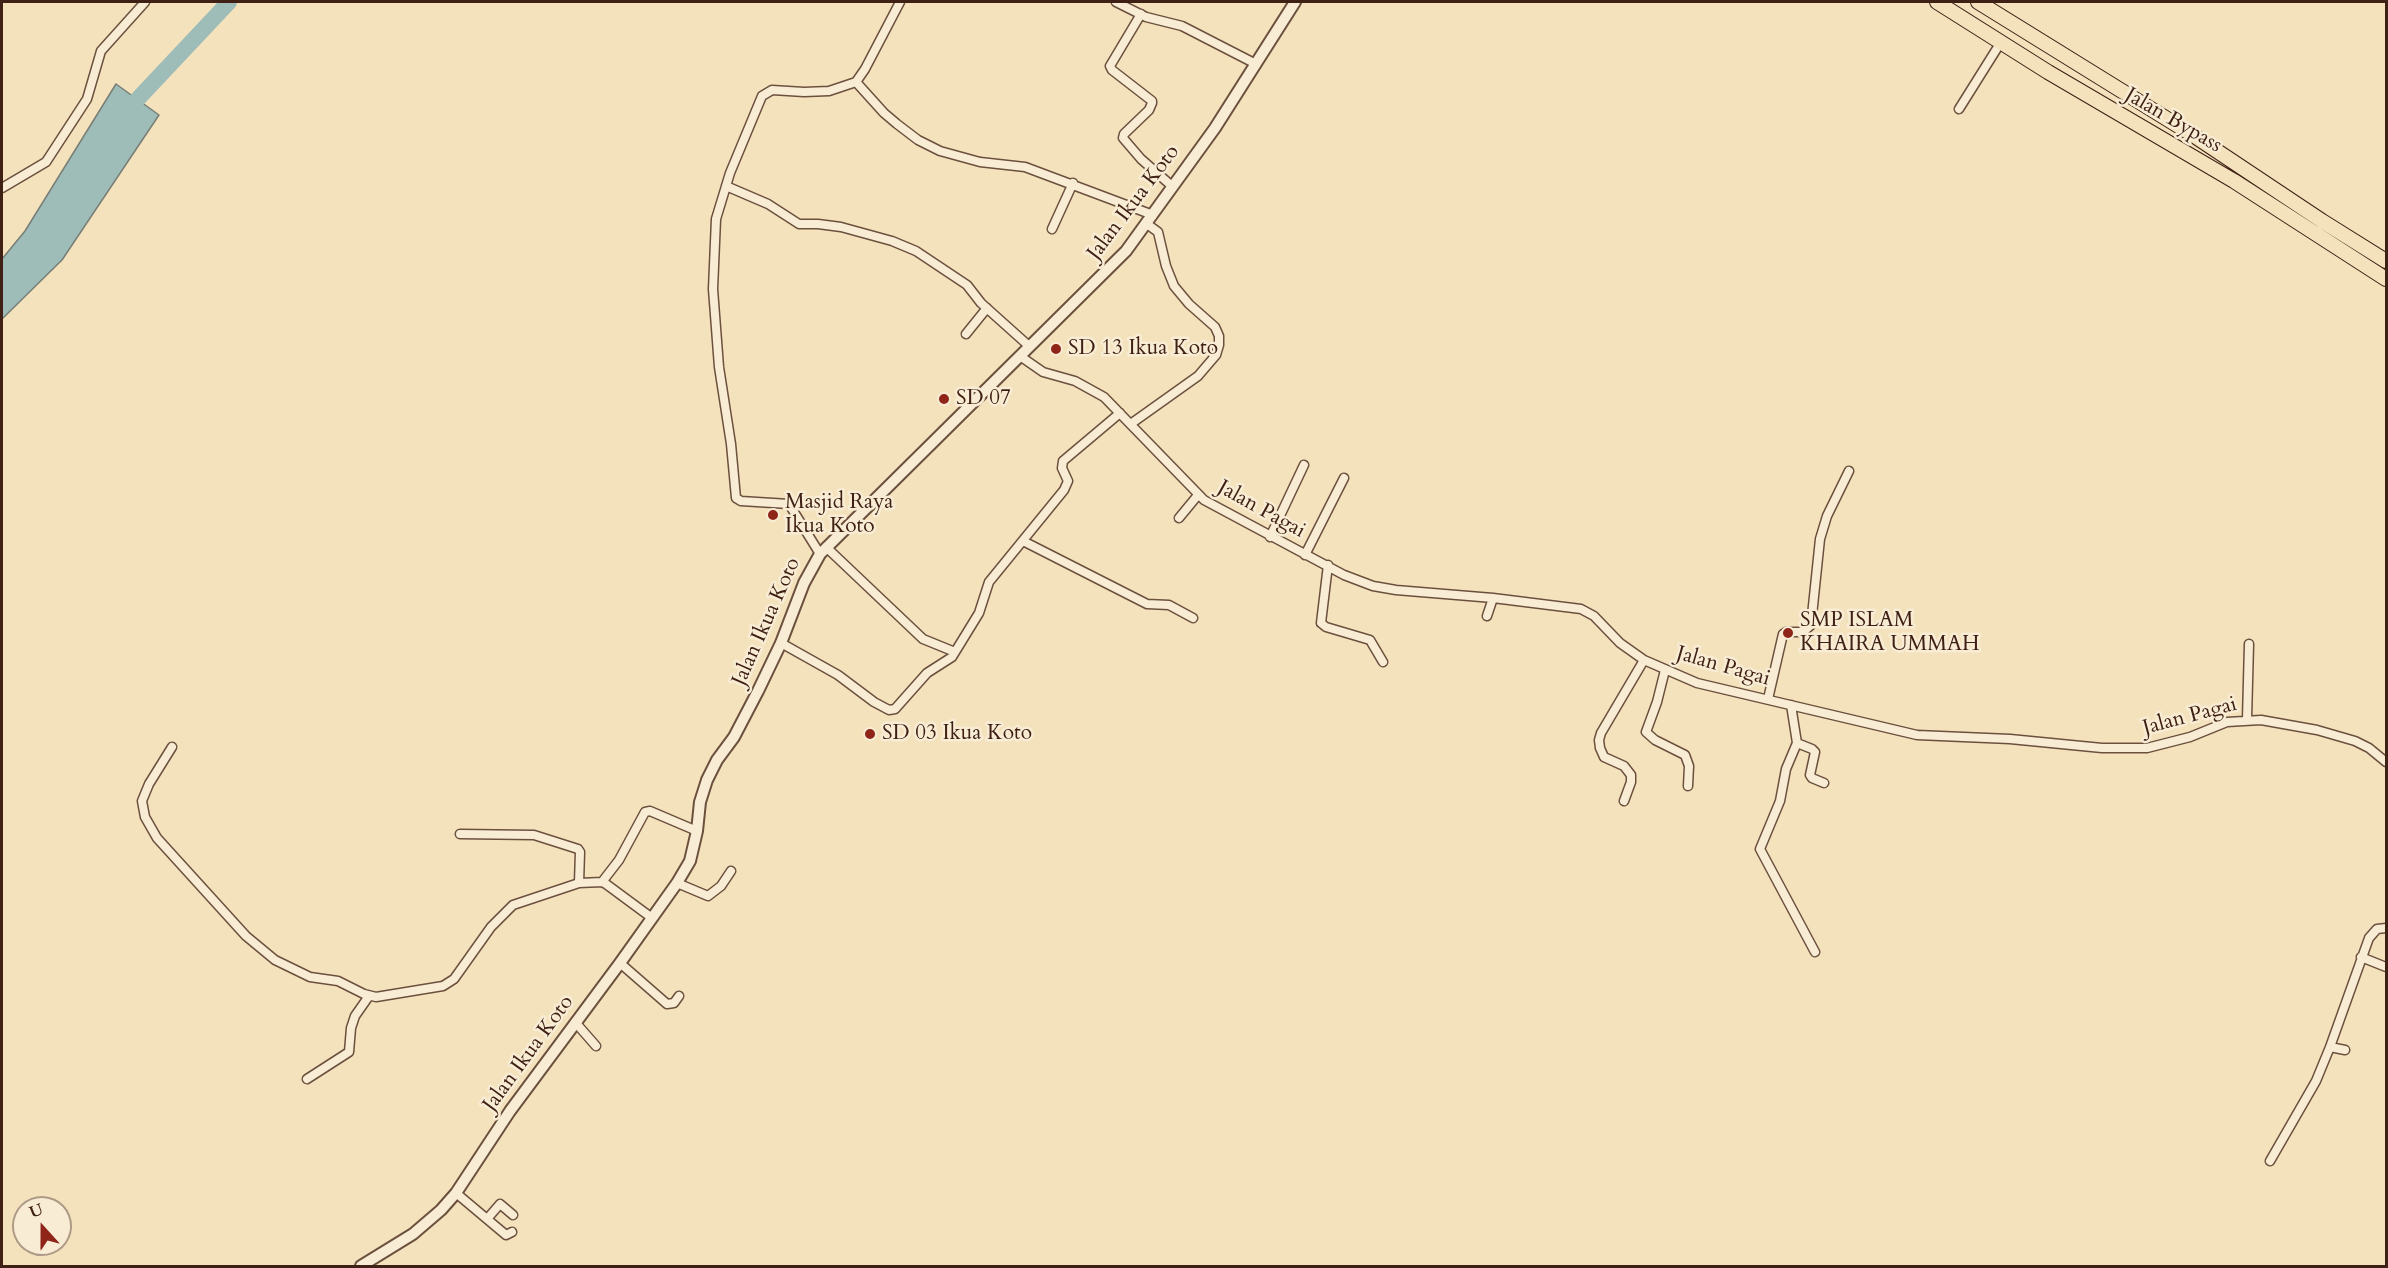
<!DOCTYPE html>
<html>
<head>
<meta charset="utf-8">
<style>
  body { margin:0 }
  #map { position:relative; width:2388px; height:1268px; overflow:hidden; background:#f4e2bd; font-family:Cardo,serif }
  canvas { display:block }
  .frame { position:absolute; inset:0; border:3px solid #3f2014; pointer-events:none }
  .north { position:absolute; left:12px; top:1196px; width:60px; height:60px; box-sizing:border-box; background:#f8ecd4; border:2px solid #ae9a87; border-radius:50%; rotate:339deg; font-size:16px; font-weight:700; line-height:24px; text-align:center; color:#3f2014 }
  .north::after { content:''; display:block; margin:auto; width:21px; height:27px; background:#8f2418; clip-path:polygon(50% 0,100% 100%,50% 72%,0 100%) }
</style>
</head>
<body>
<div id="map">
<canvas width="2388" height="1268"></canvas>
<div class="frame"></div>
<div class="north">U</div>
</div>
<script>
const g = document.querySelector('canvas').getContext('2d');
g.lineJoin = 'round';
function paint(path, color) { g.fillStyle = color; g.fill(path, 'evenodd'); }
const shape = rows => new Path2D(rows.map(r => 'M' + r).join(''));
function trace(path, color, width, dash) { g.strokeStyle = color; g.lineWidth = width; g.lineCap = dash ? 'butt' : 'round'; g.setLineDash(dash || []); g.stroke(path); }
function write(font, color, halo, rows, align = 'center') {
  g.font = font + ' Cardo,serif'; g.lineWidth = 5; g.setLineDash([]); g.textBaseline = 'middle'; g.strokeStyle = halo; g.fillStyle = color; for (const [text, x, y, turn = 0] of rows) {
    g.save(); g.translate(x, y); g.rotate((+turn || 0) * Math.PI / 180); g.textAlign = isNaN(turn) ? turn : align; if (halo) g.strokeText(text, 0, 0); g.fillText(text, 0, 0); g.restore();
  }
}
const water = shape([
  [116,84,159,115,62,260,2,319,2,259,25,231,116,84]
]);
const river = shape([
  [125,116,134,103,229,2]
]);
const minor = shape([
  [1116,2,1146,17,1182,26,1256,64],
  [1141,14,1110,66,1112,70,1152,101,1152,103,1149,110,1124,134,1123,138,1141,159,1173,187],
  [856,82,884,113,897,124,918,140,940,151,980,162,1025,167,1153,215],
  [1959,109,2001,42],
  [726,186,768,204,799,224,818,224,841,227,892,241,916,251,967,285,981,303,1029,346],
  [2,188,46,162,87,99,101,51,145,2],
  [1052,229,1073,183],
  [966,334,987,308],
  [1020,356,1043,372,1075,381,1104,397,1204,500,1344,575,1373,586,1396,590,1493,598,1581,609,1594,616,1620,643,1644,660,1697,683,1917,735,2010,739,2102,748,2147,748,2190,737,2227,722,2261,720,2317,730,2355,741,2369,748,2386,762],
  [1132,423,1198,376,1216,355,1219,345,1219,336,1215,327,1189,304,1174,286,1166,266,1158,232,1147,224],
  [1179,518,1198,495],
  [1270,537,1304,465],
  [1023,541,1147,604,1169,605,1193,618],
  [826,547,923,639,955,652],
  [820,554,789,504,741,501,736,498,731,444,719,367,713,289,716,219,730,173,762,96,772,90,804,92,829,91,856,82,865,69,900,2],
  [1305,555,1344,478],
  [1328,565,1321,623,1326,627,1370,640,1383,662],
  [1487,616,1493,598],
  [781,643,838,675,874,702,889,710,895,709,927,673,952,657,979,613,989,582,1064,490,1068,481,1062,468,1063,461,1120,413],
  [1665,670,1657,702,1646,732,1655,740,1685,755,1689,766,1688,786],
  [1768,699,1783,634,1786,632,1803,632,1811,625,1820,539,1827,516,1849,471],
  [1791,705,1797,743,1812,749,1815,752,1810,775,1812,778,1824,783],
  [2247,719,2249,644],
  [1797,743,1786,769,1780,801,1760,849,1815,952],
  [172,747,149,784,142,801,145,817,157,838,246,936,275,960,310,977,338,981,364,994,376,997,443,986,454,979,491,927,513,905,579,883,602,882,606,884,652,918],
  [1624,801,1631,782,1631,775,1624,766,1604,757,1600,748,1599,740,1601,733,1644,660],
  [460,834,534,835,578,849,580,852,579,883],
  [602,882,619,860,645,812,650,811,697,831],
  [677,883,708,896,721,886,731,871],
  [2361,957,2386,967],
  [620,963,667,1004,674,1003,679,996],
  [575,1022,596,1046],
  [2330,1047,2345,1050],
  [307,1079,349,1052,351,1028,355,1016,369,996],
  [2270,1161,2316,1081,2330,1047,2369,938,2377,929,2386,928],
  [456,1193,506,1235,512,1232],
  [487,1219,500,1204,513,1215]
]);
const tertiary = shape([
  [361,1266,413,1234,441,1210,456,1193,510,1111,620,963,677,883,690,861,697,831,700,802,707,780,717,760,734,737,758,691,781,643,804,583,820,554,1126,251,1215,128,1295,2]
]);
const trunk = shape([
  [1937,2,2048,72,2234,181,2386,279],
  [1978,2,2193,135,2322,221,2386,261]
]);
const markers = [
  [1056,349,6,"#8f2418"],
  [944,399,6,"#8f2418"],
  [773,515,6,"#8f2418"],
  [1788,633,6,"#8f2418"],
  [870,734,6,"#8f2418"]
];
const streetNames = [
  ["Jalan Bypass",2173,121,30],
  ["Jalan Ikua Koto",1134,203,-53],
  ["Jalan Pagai",1261,510,29],
  ["Jalan Ikua Koto",767,622,-66],
  ["Jalan Pagai",1723,667,16],
  ["Jalan Pagai",2190,717,-15],
  ["Jalan Ikua Koto",529,1054,-54]
];
const poiNames = [
  ["SD 13 Ikua Koto",1068,349],
  ["SD 07",956,399],
  ["Masjid Raya",785,503],
  ["Ikua Koto",785,527],
  ["SMP ISLAM",1800,621],
  ["KHAIRA UMMAH",1800,645],
  ["SD 03 Ikua Koto",882,734]
];
paint(water, '#9ebcb8');
trace(water, '#787e76', 1.5);
trace(river, '#9ebcb8', 16);
trace(minor, '#6c503e', 11);
trace(tertiary, '#6c503e', 14);
trace(trunk, '#3f2014', 16);
trace(minor, '#f8ecd4', 8);
trace(tertiary, '#f8ecd4', 10);
trace(trunk, '#f4e2bd', 14);
for (const [x, y, r, color] of markers) { const dot = new Path2D(); dot.arc(x, y, r, 0, 2 * Math.PI); g.fillStyle = color; g.fill(dot); trace(dot, '#f8ecd4', 2); }
write('21px', '#3f2014', '#f8ecd4', streetNames);
write('21px', '#3f2014', '#f8ecd4', poiNames, 'left');
</script>
</body>
</html>
